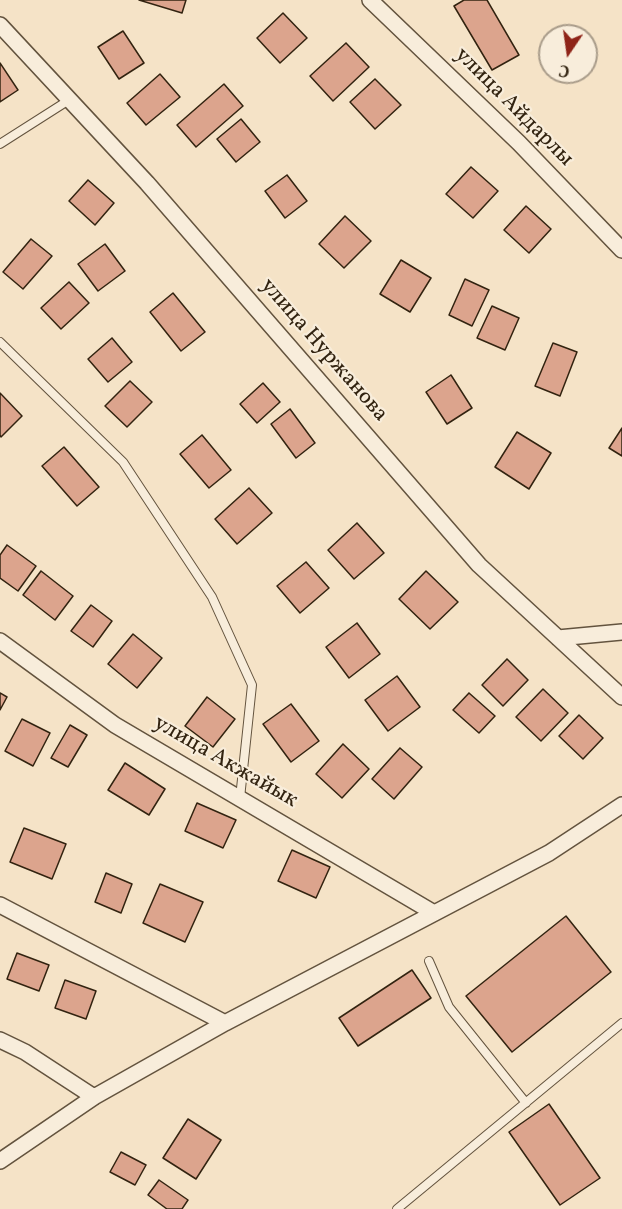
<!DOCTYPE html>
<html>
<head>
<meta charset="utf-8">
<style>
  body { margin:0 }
  #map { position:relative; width:622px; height:1209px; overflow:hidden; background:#f5e3c7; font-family:Vollkorn,serif }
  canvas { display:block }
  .north { position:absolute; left:538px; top:24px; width:60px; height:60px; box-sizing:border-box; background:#f8eddb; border:2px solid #a99c8a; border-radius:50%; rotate:193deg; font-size:16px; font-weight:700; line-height:24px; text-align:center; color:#322310 }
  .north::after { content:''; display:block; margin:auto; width:21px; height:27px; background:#8f2418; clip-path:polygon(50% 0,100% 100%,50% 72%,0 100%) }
</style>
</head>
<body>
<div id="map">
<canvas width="622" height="1209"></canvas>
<div class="north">С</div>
</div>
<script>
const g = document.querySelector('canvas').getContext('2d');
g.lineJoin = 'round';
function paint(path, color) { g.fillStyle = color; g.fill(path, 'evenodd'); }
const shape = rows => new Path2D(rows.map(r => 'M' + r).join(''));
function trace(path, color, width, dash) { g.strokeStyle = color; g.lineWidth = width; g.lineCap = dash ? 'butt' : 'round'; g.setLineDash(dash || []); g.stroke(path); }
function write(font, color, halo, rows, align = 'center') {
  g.font = font + ' Vollkorn,serif'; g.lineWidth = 4.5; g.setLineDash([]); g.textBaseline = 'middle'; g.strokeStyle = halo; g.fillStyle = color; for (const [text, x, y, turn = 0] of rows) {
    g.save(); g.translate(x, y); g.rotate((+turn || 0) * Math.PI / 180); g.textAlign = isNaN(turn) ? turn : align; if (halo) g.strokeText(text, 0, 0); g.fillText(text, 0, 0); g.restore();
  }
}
const building = shape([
  [139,0,186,0,182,13,139,0],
  [464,0,487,0,519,55,492,70,454,6,464,0],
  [283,13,307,38,280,63,257,38,283,13],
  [123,31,144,63,119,79,98,47,123,31],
  [346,43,369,67,333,101,310,76,346,43],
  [0,63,18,90,0,102,0,63],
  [160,74,180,97,146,125,127,103,160,74],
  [375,79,401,105,375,129,350,102,375,79],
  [224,84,243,106,196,147,177,125,224,84],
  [241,119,260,142,236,162,217,139,241,119],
  [471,167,498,191,473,218,446,194,471,167],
  [287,175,307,201,285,218,265,191,287,175],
  [88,180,114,203,95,225,69,201,88,180],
  [526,206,551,229,529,253,504,230,526,206],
  [345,216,371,241,344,268,319,244,345,216],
  [31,239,52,256,23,289,3,272,31,239],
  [105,244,125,271,98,291,78,264,105,244],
  [401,260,431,278,410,312,380,294,401,260],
  [465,279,489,290,472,326,449,315,465,279],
  [69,282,89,303,61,329,41,308,69,282],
  [173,293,205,332,181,351,150,312,173,293],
  [492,306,519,318,505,350,477,338,492,306],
  [112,338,132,362,108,382,88,359,112,338],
  [553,343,577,352,560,396,535,386,553,343],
  [451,375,472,408,447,424,426,392,451,375],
  [130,381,152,402,127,427,105,406,130,381],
  [263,383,280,402,257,423,240,404,263,383],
  [0,393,22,416,1,437,0,435,0,393],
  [290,409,315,443,296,458,271,424,290,409],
  [622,428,622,456,609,448,622,428],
  [517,432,551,453,529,489,495,467,517,432],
  [202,435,231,470,209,488,180,454,202,435],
  [64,447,99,487,77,506,42,466,64,447],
  [249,488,272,513,237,544,215,519,249,488],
  [357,523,384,553,354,579,328,550,357,523],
  [7,545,36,566,18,591,0,578,0,555,7,545],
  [306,562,329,588,300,613,277,586,306,562],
  [41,571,73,596,55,620,23,595,41,571],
  [426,571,458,602,430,629,399,599,426,571],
  [91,605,112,621,93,647,71,631,91,605],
  [357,623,380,654,349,678,326,647,357,623],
  [133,634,162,658,137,688,108,664,133,634],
  [507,659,528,680,503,706,482,685,507,659],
  [397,676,420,707,388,731,365,700,397,676],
  [543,689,568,713,541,741,516,717,543,689],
  [0,693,7,697,0,710,0,693],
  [469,693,495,716,479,733,453,710,469,693],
  [207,697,235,719,213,747,185,726,207,697],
  [291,704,319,741,291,762,263,724,291,704],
  [579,715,603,738,583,759,559,736,579,715],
  [22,719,50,733,33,766,5,751,22,719],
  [70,725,87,735,68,767,51,758,70,725],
  [343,744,369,769,342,798,316,774,343,744],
  [400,748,422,767,394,799,372,779,400,748],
  [125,763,165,789,149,815,108,790,125,763],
  [197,803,236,820,223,848,185,831,197,803],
  [24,828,66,844,52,879,10,862,24,828],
  [292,850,330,867,316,898,278,881,292,850],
  [106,873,132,884,121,913,95,902,106,873],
  [160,884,203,902,185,942,143,923,160,884],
  [566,916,611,972,512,1052,466,996,566,916],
  [17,953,49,965,39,991,7,979,17,953],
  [412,970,431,998,358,1046,339,1018,412,970],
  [65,980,96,991,86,1019,55,1008,65,980],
  [549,1104,600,1178,560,1205,509,1132,549,1104],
  [188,1119,221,1140,196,1179,163,1158,188,1119],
  [121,1152,146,1165,135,1185,110,1172,121,1152],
  [159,1180,188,1200,182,1209,167,1209,148,1195,159,1180]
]);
const lane = shape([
  [0,144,69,100],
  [0,342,123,462,212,597,252,685,240,798],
  [429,961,449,1007,526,1103],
  [397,1209,622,1023]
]);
const street = shape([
  [370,0,519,143,622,250],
  [0,25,147,183,479,565,622,697],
  [558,638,622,632],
  [0,641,115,725,434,913],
  [0,905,225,1023],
  [0,1040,25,1052,94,1097],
  [0,1161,94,1097,225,1023,549,853,622,805]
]);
const streetNames = [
  ["улица Айдарлы",513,108,45],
  ["улица Нуржанова",323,351,49],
  ["улица Акжайык",225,763,30]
];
paint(building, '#dca48d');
trace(building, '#322310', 1.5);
trace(lane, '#63533e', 10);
trace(street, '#63533e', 18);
trace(lane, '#f8eddb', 8);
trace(street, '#f8eddb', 15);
write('22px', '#322310', '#f8eddb', streetNames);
</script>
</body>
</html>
